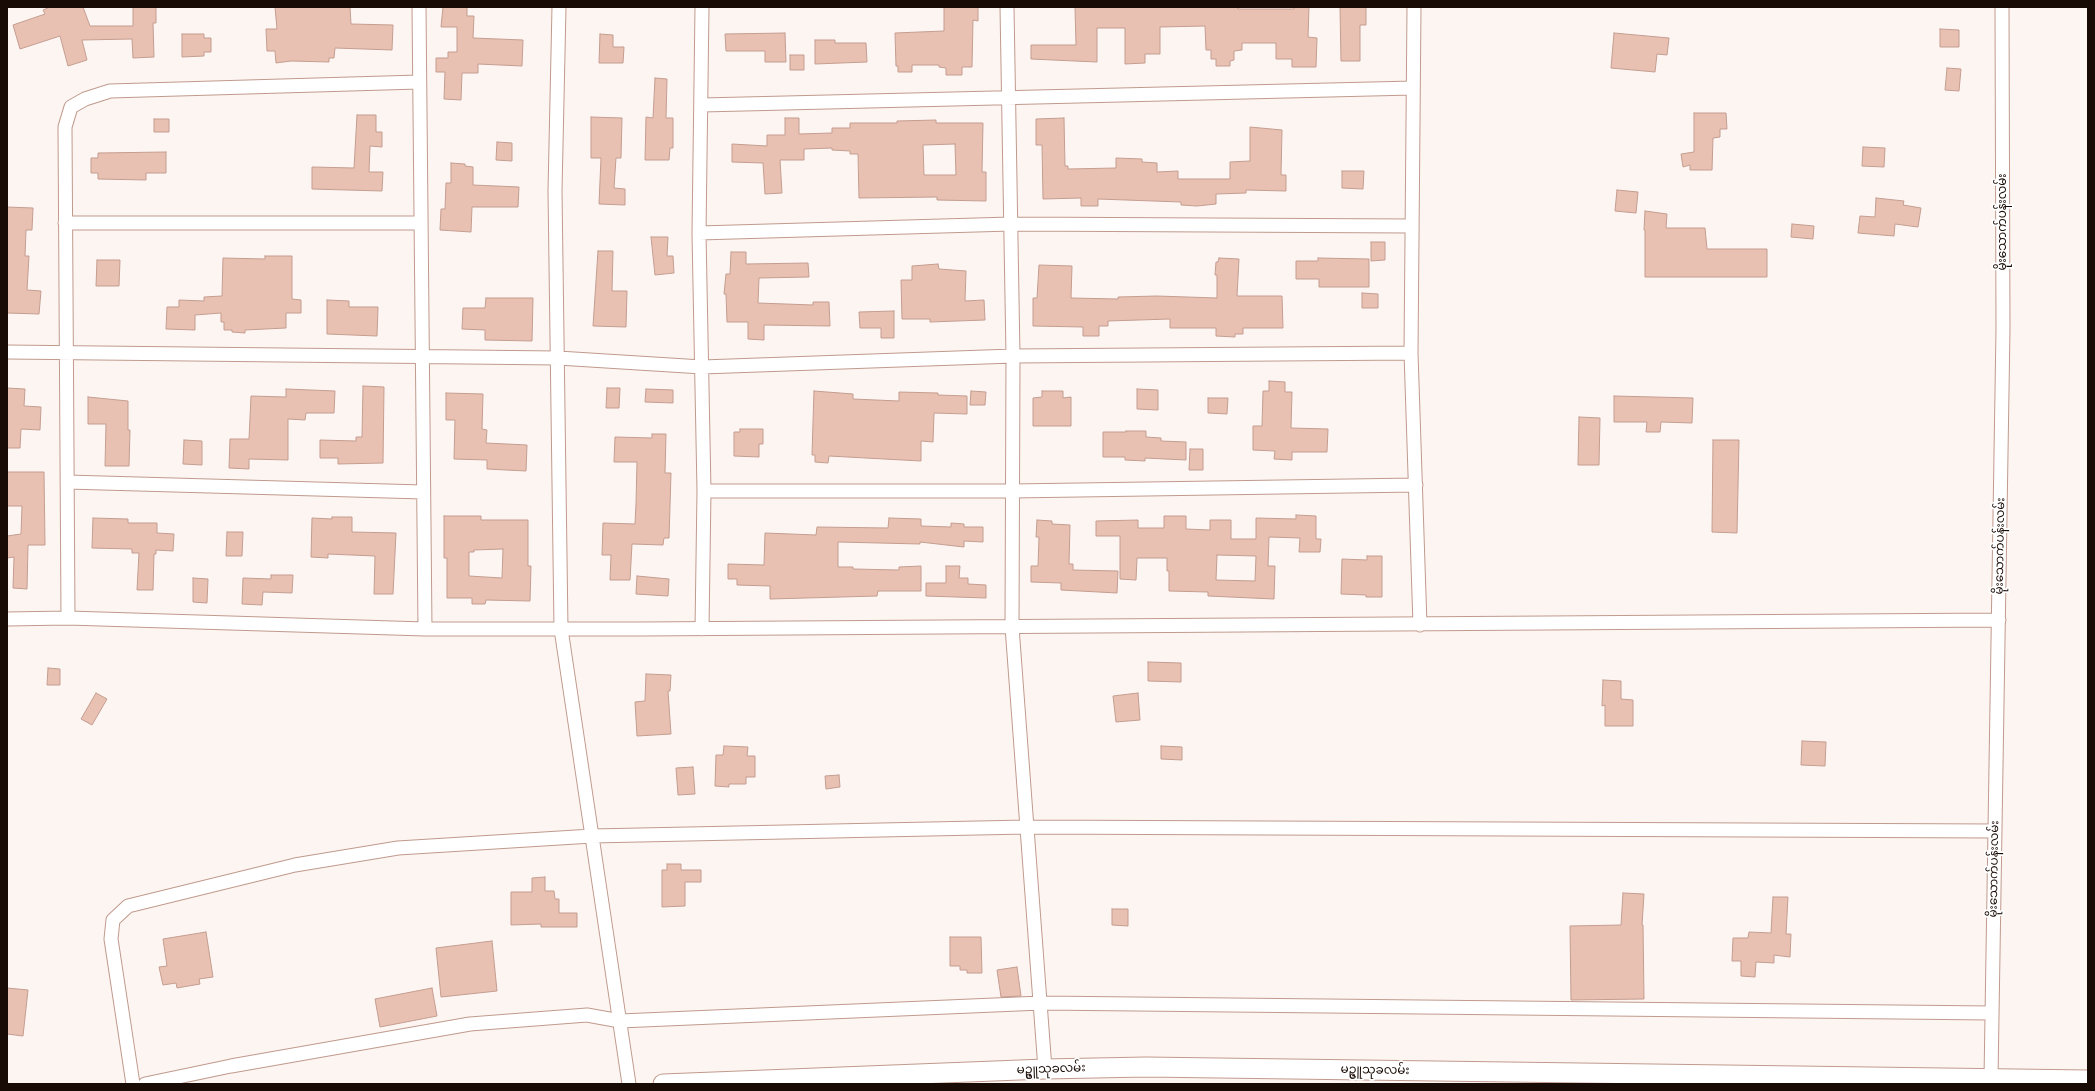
<!DOCTYPE html>
<html>
<head>
<meta charset="utf-8">
<style>
  body { margin:0 }
  #map { position:relative; width:2095px; height:1091px; overflow:hidden; background:#fdf5f2; font-family:Karla,sans-serif }
  canvas { display:block }
  .frame { position:absolute; inset:0; border:8px solid #180b06; pointer-events:none }
</style>
</head>
<body>
<div id="map">
<canvas width="2095" height="1091"></canvas>
<div class="frame"></div>
</div>
<script>
const g = document.querySelector('canvas').getContext('2d');
g.lineJoin = 'round';
function paint(path, color) { g.fillStyle = color; g.fill(path, 'evenodd'); }
const shape = rows => new Path2D(rows.map(r => 'M' + r).join(''));
function trace(path, color, width, dash) { g.strokeStyle = color; g.lineWidth = width; g.lineCap = dash ? 'butt' : 'round'; g.setLineDash(dash || []); g.stroke(path); }
function write(font, color, halo, rows, align = 'center') {
  g.font = font + ' Karla,"Noto Sans Myanmar",sans-serif'; g.lineWidth = 3.5; g.setLineDash([]); g.textBaseline = 'middle'; g.strokeStyle = halo; g.fillStyle = color; for (const [text, x, y, turn = 0] of rows) {
    g.save(); g.translate(x, y); g.rotate((+turn || 0) * Math.PI / 180); g.textAlign = isNaN(turn) ? turn : align; if (halo) g.strokeText(text, 0, 0); g.fillText(text, 0, 0); g.restore();
  }
}
const building = shape([
  [50,7,83,7,90,26,133,26,133,7,156,7,156,23,153,23,154,57,133,58,132,39,82,40,87,60,68,66,60,36,20,49,13,25,45,14,43,10,50,7],
  [275,7,350,7,351,24,393,25,392,50,335,48,334,58,329,58,329,62,291,61,276,63,275,51,267,51,266,29,277,29,275,7],
  [443,7,467,7,467,16,474,16,473,38,523,40,522,66,478,64,478,73,462,73,461,100,444,99,445,72,436,72,436,58,448,58,448,52,457,52,457,27,441,27,443,7],
  [944,7,978,7,978,21,973,20,972,67,962,67,962,75,946,75,946,68,939,67,939,65,912,65,912,72,898,72,898,66,896,66,895,33,944,31,944,7],
  [1075,7,1238,7,1238,9,1294,9,1294,7,1309,7,1308,37,1317,38,1316,67,1292,67,1292,59,1276,59,1276,43,1242,43,1242,50,1234,51,1234,60,1230,61,1230,66,1216,66,1216,59,1211,59,1211,50,1206,50,1205,26,1160,27,1160,54,1145,54,1145,63,1125,64,1125,28,1097,28,1097,62,1031,59,1031,45,1076,45,1075,7],
  [1340,7,1366,7,1366,25,1360,25,1360,61,1341,61,1340,7],
  [1940,29,1959,30,1959,47,1940,47,1940,29],
  [785,33,786,62,765,62,765,51,726,51,725,34,785,33],
  [1614,33,1669,38,1667,55,1657,54,1655,72,1611,68,1614,33],
  [182,34,204,34,204,38,211,38,211,52,204,52,204,56,182,57,182,34],
  [600,34,613,35,613,47,624,47,623,63,599,63,600,34],
  [815,40,835,40,835,43,866,43,867,62,815,64,815,40],
  [790,55,804,55,804,70,790,70,790,55],
  [1947,68,1961,69,1959,91,1945,90,1947,68],
  [655,78,667,79,666,118,673,118,673,148,670,148,669,160,645,160,646,117,653,118,655,78],
  [1694,113,1726,113,1727,129,1720,129,1720,137,1713,138,1712,170,1690,170,1690,165,1683,167,1681,154,1694,152,1694,113],
  [357,115,376,115,376,132,382,132,382,147,370,146,369,172,383,172,382,191,312,189,312,167,354,168,357,115],
  [591,117,622,118,621,158,616,158,614,188,625,189,625,205,599,204,601,158,591,158,591,117],
  [785,118,799,118,799,134,832,133,832,128,850,128,850,123,897,123,897,121,936,120,936,123,983,123,982,172,986,172,986,201,937,200,937,197,859,198,858,154,850,154,850,151,832,150,832,148,804,149,804,160,780,160,782,193,765,194,763,163,732,162,732,144,767,146,767,135,785,135,785,118],
  [955,144,956,175,924,175,923,145,955,144],
  [1064,118,1065,166,1068,166,1068,169,1116,168,1116,158,1142,159,1142,162,1157,163,1157,172,1178,171,1178,179,1230,179,1230,162,1250,161,1250,127,1282,130,1281,175,1286,175,1286,191,1246,190,1246,193,1216,194,1216,204,1197,206,1181,205,1181,202,1098,199,1098,206,1081,206,1081,198,1043,199,1042,145,1036,145,1036,119,1064,118],
  [154,119,169,119,169,132,154,132,154,119],
  [497,142,512,143,512,161,496,160,497,142],
  [1863,147,1885,148,1884,167,1862,166,1863,147],
  [166,152,166,173,146,173,146,180,98,179,98,173,91,173,91,158,98,158,98,153,166,152],
  [451,163,465,164,465,166,473,167,473,185,519,187,518,207,472,207,471,232,440,230,441,209,445,209,446,183,451,183,451,163],
  [1342,171,1364,171,1363,189,1342,188,1342,171],
  [1617,190,1638,192,1636,213,1615,211,1617,190],
  [1876,198,1904,201,1903,205,1921,208,1918,227,1895,224,1894,236,1858,233,1860,216,1875,217,1876,198],
  [7,207,33,208,32,230,26,230,25,256,29,256,27,290,41,291,39,314,7,313,7,207],
  [1645,211,1667,214,1666,228,1705,228,1707,249,1767,249,1767,277,1645,277,1645,230,1644,230,1645,211],
  [1792,224,1814,226,1813,239,1791,237,1792,224],
  [651,237,668,237,667,256,673,256,674,273,655,275,651,237],
  [1371,242,1385,242,1385,260,1371,261,1371,242],
  [598,251,613,251,612,291,627,291,626,327,593,326,598,251],
  [731,252,746,252,746,264,808,263,809,277,759,278,758,303,813,305,813,302,829,302,830,326,764,325,764,340,748,339,748,322,727,322,726,294,724,294,726,274,730,274,731,252],
  [265,256,292,256,292,299,301,300,301,313,286,313,286,328,245,330,245,333,232,332,232,330,224,330,224,322,221,322,221,313,195,315,195,330,166,329,167,307,179,307,179,300,204,301,204,297,222,296,223,258,265,259,265,256],
  [1219,258,1239,259,1237,296,1282,296,1283,328,1243,328,1243,334,1235,334,1235,337,1216,336,1216,328,1170,328,1170,319,1108,321,1108,326,1099,326,1099,336,1083,336,1083,327,1033,326,1033,298,1037,298,1039,265,1072,266,1071,298,1118,299,1118,297,1157,296,1217,298,1217,275,1215,275,1216,262,1218,262,1219,258],
  [1318,258,1369,259,1369,287,1319,287,1319,279,1296,279,1296,261,1318,261,1318,258],
  [97,260,120,260,119,286,96,286,97,260],
  [938,264,939,269,966,271,965,301,984,300,985,320,930,322,930,319,902,319,901,280,912,280,912,266,938,264],
  [1362,293,1378,294,1378,308,1362,308,1362,293],
  [486,298,533,298,532,341,485,340,485,330,462,329,463,308,485,308,486,298],
  [327,300,349,301,349,307,378,307,377,336,327,334,327,300],
  [894,311,894,338,881,338,881,328,860,328,859,312,894,311],
  [1269,381,1285,382,1285,392,1292,392,1291,428,1328,429,1327,452,1292,452,1292,460,1274,459,1275,451,1253,450,1253,426,1262,426,1263,391,1269,391,1269,381],
  [363,386,384,387,383,463,338,464,338,458,320,458,320,440,356,441,356,437,362,437,363,386],
  [7,388,25,389,24,406,41,407,40,430,21,429,20,448,7,448,7,388],
  [607,388,620,388,619,408,606,408,607,388],
  [286,389,335,391,334,413,306,413,305,420,288,419,288,460,249,459,249,469,229,468,230,439,249,439,251,396,286,397,286,389],
  [646,389,673,390,673,403,645,402,646,389],
  [1137,389,1158,390,1158,410,1137,409,1137,389],
  [814,391,853,394,853,399,899,401,899,392,938,393,938,395,967,396,967,414,934,413,933,442,921,441,921,461,829,456,828,463,815,462,815,455,812,455,814,391],
  [971,391,986,392,985,405,970,405,971,391],
  [1042,391,1063,391,1063,398,1071,397,1071,426,1033,426,1033,398,1042,397,1042,391],
  [446,393,483,394,482,429,487,430,486,443,527,445,526,471,487,469,487,460,454,459,455,420,446,420,446,393],
  [1614,396,1693,398,1692,423,1661,422,1660,432,1646,432,1647,422,1614,422,1614,396],
  [88,397,128,401,128,430,130,430,129,466,105,466,106,424,88,424,88,397],
  [1208,398,1228,398,1227,414,1208,413,1208,398],
  [1579,417,1600,418,1599,465,1578,465,1579,417],
  [740,429,763,429,763,444,759,444,759,457,734,456,734,432,740,432,740,429],
  [1126,431,1146,431,1146,437,1161,438,1161,441,1186,442,1186,460,1145,458,1145,461,1125,460,1125,457,1103,457,1103,432,1126,432,1126,431],
  [652,434,666,434,665,473,671,473,669,538,664,538,663,545,632,544,630,580,610,580,611,555,602,555,603,523,635,524,636,504,637,462,614,462,615,437,652,438,652,434],
  [184,440,202,441,202,465,183,464,184,440],
  [1713,440,1739,440,1737,533,1712,532,1713,440],
  [1190,449,1203,449,1203,470,1189,470,1190,449],
  [7,472,44,472,45,545,28,545,27,589,13,588,14,557,7,558,7,536,21,534,22,506,7,506,7,472],
  [1296,515,1316,516,1316,539,1321,539,1320,552,1299,552,1300,538,1269,537,1268,566,1275,566,1274,599,1208,596,1208,592,1169,591,1169,571,1167,571,1167,558,1137,558,1136,580,1120,579,1120,536,1096,536,1096,521,1138,520,1138,528,1164,528,1164,516,1186,516,1186,529,1210,530,1210,520,1231,520,1231,539,1256,539,1256,518,1296,519,1296,515],
  [1217,555,1256,556,1255,581,1216,580,1217,555],
  [444,516,481,516,481,520,528,520,528,566,531,566,530,601,486,600,485,604,472,604,472,598,447,598,447,558,444,558,444,516],
  [503,549,502,578,469,576,469,552,474,552,474,550,503,549],
  [332,517,352,517,352,532,396,533,393,594,374,594,375,556,328,554,328,558,311,557,312,518,332,519,332,517],
  [93,518,128,519,128,523,157,523,157,533,174,534,173,551,156,550,156,554,154,554,153,590,137,590,139,553,132,553,132,549,92,548,93,518],
  [889,518,921,519,921,526,951,527,951,523,964,524,964,527,983,527,983,542,964,541,964,547,920,542,920,544,838,542,838,567,853,567,853,569,899,570,899,567,921,566,921,591,878,591,877,596,770,599,770,586,737,585,737,579,728,579,728,564,764,565,765,533,816,535,817,527,888,528,889,518],
  [1037,520,1052,521,1052,524,1070,525,1069,564,1073,564,1073,570,1118,571,1117,593,1061,590,1061,583,1031,582,1031,566,1038,566,1039,537,1036,537,1037,520],
  [227,532,243,532,242,556,226,556,227,532],
  [1367,556,1382,556,1382,597,1366,597,1366,595,1341,594,1342,559,1367,560,1367,556],
  [946,566,960,566,959,578,968,578,968,584,986,585,986,598,926,596,926,583,946,583,946,566],
  [271,575,293,575,292,593,263,592,262,605,242,604,243,578,271,579,271,575],
  [637,576,669,579,668,596,636,594,637,576],
  [193,578,208,579,207,603,193,602,193,578],
  [1148,662,1181,663,1181,682,1148,681,1148,662],
  [48,668,60,669,60,685,47,685,48,668],
  [646,674,671,675,670,691,668,691,671,734,637,736,635,702,645,701,646,674],
  [1603,680,1621,681,1621,699,1633,700,1633,726,1605,726,1605,705,1602,706,1603,680],
  [96,693,107,699,92,725,81,719,96,693],
  [1138,693,1140,720,1116,722,1113,696,1138,693],
  [1802,741,1826,742,1825,766,1801,765,1802,741],
  [724,746,748,747,747,756,755,756,755,777,746,777,746,784,729,784,729,787,715,786,716,755,723,755,724,746],
  [1161,746,1182,747,1182,760,1161,759,1161,746],
  [693,767,695,794,678,795,676,768,693,767],
  [839,775,840,787,826,789,825,776,839,775],
  [667,864,681,864,681,870,701,870,701,882,685,882,685,906,662,907,662,870,667,870,667,864],
  [545,877,545,891,554,891,555,899,559,899,559,913,577,913,577,927,541,927,541,924,511,925,511,892,532,892,532,878,545,877],
  [1623,893,1644,894,1642,925,1643,925,1644,999,1571,1000,1570,926,1621,925,1623,893],
  [1773,897,1788,897,1786,934,1791,934,1790,957,1774,955,1774,963,1756,962,1755,977,1741,976,1741,961,1732,961,1733,938,1748,938,1749,932,1771,933,1773,897],
  [1112,909,1128,909,1128,926,1112,925,1112,909],
  [206,932,213,977,199,979,200,984,177,988,176,983,163,985,159,967,167,966,163,939,206,932],
  [950,937,981,937,982,973,967,973,967,970,960,970,960,966,950,966,950,937],
  [492,941,497,991,441,997,436,948,492,941],
  [1017,967,1021,996,1001,997,997,970,1017,967],
  [7,988,28,990,23,1036,7,1034,7,988],
  [432,988,437,1016,380,1027,375,999,432,988]
]);
const street = shape([
  [419,7,425,629],
  [559,7,555,191,561,629,629,1084],
  [1007,7,1013,356,1012,627,1045,1069],
  [1414,7,1411,353,1420,625],
  [702,105,1413,88],
  [65,223,420,223],
  [699,233,1011,224,1411,226],
  [7,352,558,358,702,367,1013,356,1411,353],
  [67,482,423,492],
  [704,491,1012,491,1416,485],
  [68,618,65,127,71,107,85,99,110,91,419,82],
  [7,619,68,618,425,629,640,629,1999,620],
  [702,629,704,491,699,233,702,7],
  [1991,1078,2003,329,2002,7],
  [133,1084,111,939,113,920,128,906,295,865,398,848,592,836,1026,827,1995,831],
  [145,1084,231,1066,470,1024,587,1015,620,1021,1041,1003,1991,1013]
]);
const secondary = shape([
  [663,1084,1045,1069,1146,1067,2088,1080]
]);
const streetNames = [
  ["မိုးသောက်ပန်းလမ်း",2003,222,-90],
  ["မိုးသောက်ပန်းလမ်း",2000,546,-89],
  ["မိုးသောက်ပန်းလမ်း",1994,869,-89],
  ["မဥ္ဇူသုခလမ်း",1051,1069,-2],
  ["မဥ္ဇူသုခလမ်း",1375,1070,1]
];
paint(building, '#e9c1b3');
trace(building, '#c49d90', 1);
trace(street, '#c09a8d', 15);
trace(secondary, '#c09a8d', 21);
trace(street, '#fff', 13);
trace(secondary, '#fff', 19);
write('12px', '#180b06', '#fff', streetNames);
</script>
</body>
</html>
